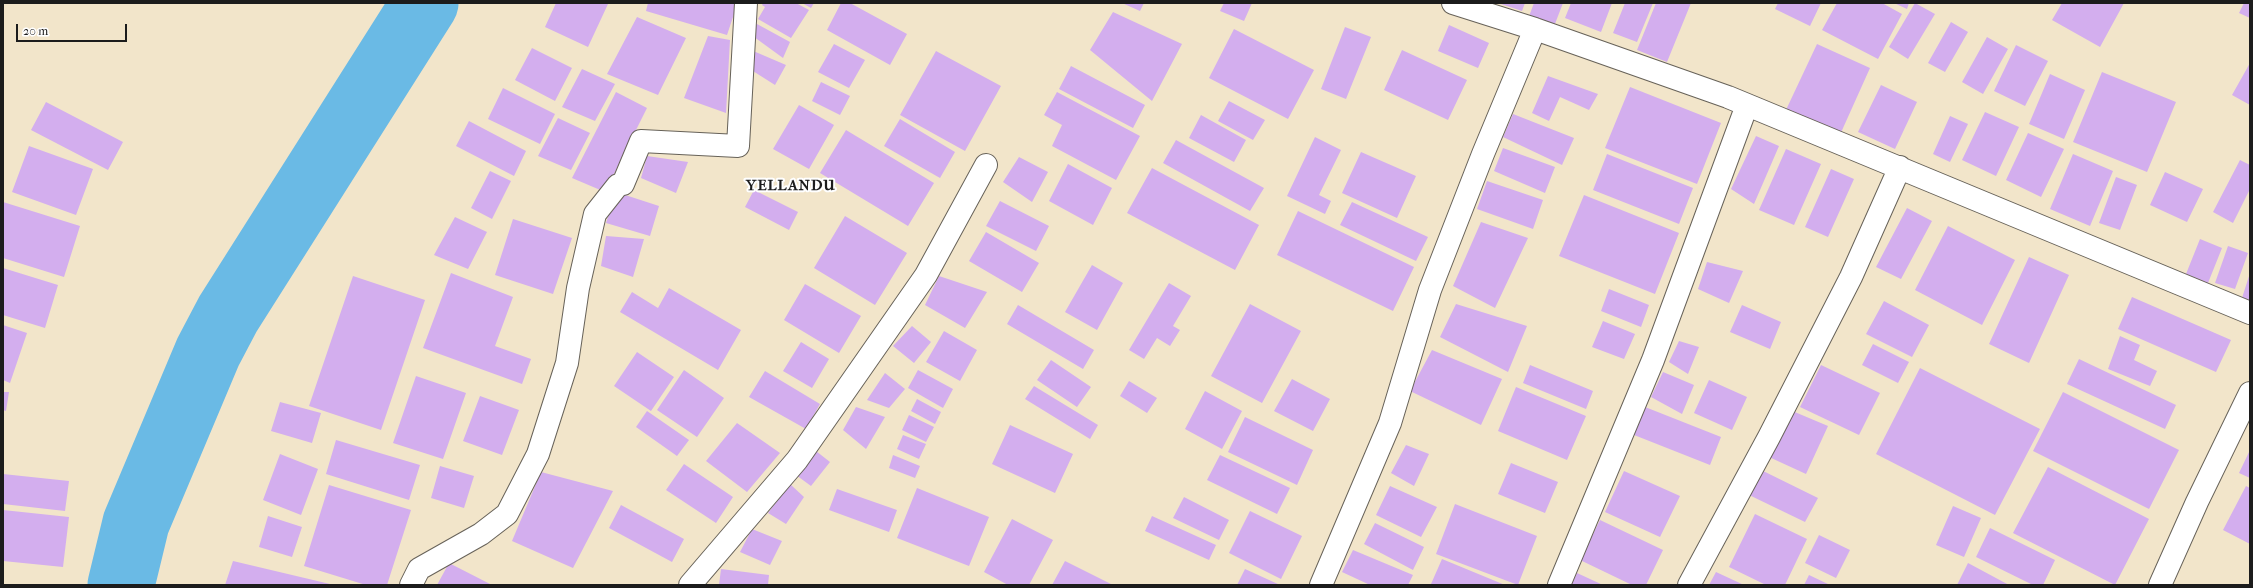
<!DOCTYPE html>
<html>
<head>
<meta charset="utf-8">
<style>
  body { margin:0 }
  #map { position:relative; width:2253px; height:588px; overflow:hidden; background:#f2e5ca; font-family:"IM FELL French Canon",serif }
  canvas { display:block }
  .frame { position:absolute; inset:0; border:4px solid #1c1c1c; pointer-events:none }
  .scale { position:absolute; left:16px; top:24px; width:111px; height:18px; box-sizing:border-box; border:2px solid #1c1c1c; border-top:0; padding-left:5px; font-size:12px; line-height:14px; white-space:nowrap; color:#1c1c1c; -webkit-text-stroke:3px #fff; paint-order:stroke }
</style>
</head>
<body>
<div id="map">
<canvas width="2253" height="588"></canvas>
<div class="frame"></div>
<div class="scale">20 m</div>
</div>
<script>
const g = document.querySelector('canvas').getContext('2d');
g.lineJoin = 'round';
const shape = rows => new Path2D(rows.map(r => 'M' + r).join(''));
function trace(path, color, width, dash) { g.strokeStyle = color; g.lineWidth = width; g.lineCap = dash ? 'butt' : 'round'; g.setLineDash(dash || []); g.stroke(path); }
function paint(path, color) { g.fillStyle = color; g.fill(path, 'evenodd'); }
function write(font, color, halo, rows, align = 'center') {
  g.font = font + ' "IM FELL French Canon",serif'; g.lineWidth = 4; g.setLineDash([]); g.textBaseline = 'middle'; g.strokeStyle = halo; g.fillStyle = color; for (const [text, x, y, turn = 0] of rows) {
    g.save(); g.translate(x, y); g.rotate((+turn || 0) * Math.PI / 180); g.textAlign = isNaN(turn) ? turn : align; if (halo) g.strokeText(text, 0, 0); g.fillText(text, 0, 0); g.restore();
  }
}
const river = shape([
  [121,585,136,523,208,352,228,314,425,3]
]);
const building = shape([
  [556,3,608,4,588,47,545,27],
  [648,3,731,3,737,5,727,35,646,11],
  [763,3,796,3,809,10,791,38,758,19,765,7,762,5],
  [802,3,814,3,811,8],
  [841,3,850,3,907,34,890,65,827,30],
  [1122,3,1144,3,1140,11],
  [1224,3,1252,3,1244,21,1220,11],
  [1498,3,1525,3,1522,11],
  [1534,3,1563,3,1553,29,1528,19],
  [1571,3,1612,3,1601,32,1565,18],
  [1625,3,1653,3,1637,42,1613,33],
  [1656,3,1691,3,1667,62,1637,50],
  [1778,3,1821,3,1810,26,1775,9],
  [1837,3,1882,3,1902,14,1878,59,1822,30],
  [1894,3,1909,3,1907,9],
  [1915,3,1935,14,1908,59,1889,47],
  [2062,3,2124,3,2100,47,2052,20],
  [2244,3,2250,3,2250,18,2239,13],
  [1113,12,1182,44,1152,101,1090,50],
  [637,17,686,38,658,95,607,74],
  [1951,22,1968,32,1945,72,1928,63],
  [757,24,790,42,783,58,750,34],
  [1449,25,1489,43,1478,68,1438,51],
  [1345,27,1371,37,1346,99,1321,89],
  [1234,29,1314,70,1288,119,1209,78],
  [708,36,730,40,726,113,684,98],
  [1987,37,2008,49,1983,94,1962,82],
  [834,44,865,60,849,88,818,72],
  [1817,44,1870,68,1839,137,1785,112],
  [2016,45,2048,61,2025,106,1994,91],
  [532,48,572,68,555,101,515,80],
  [751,50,786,65,775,85,745,66],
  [1402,50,1467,80,1448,120,1384,90],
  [936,51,1001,86,965,151,900,115],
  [2250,63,2250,105,2232,95],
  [1071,66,1145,105,1133,128,1059,89],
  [582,69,615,84,595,121,562,107],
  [2102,72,2176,102,2147,172,2073,142],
  [2050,74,2085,90,2064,139,2029,124],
  [1548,76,1598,94,1589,110,1560,97,1549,121,1532,113],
  [821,82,850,96,840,115,812,101],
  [1881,85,1917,102,1895,149,1858,132],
  [1630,87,1721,123,1697,184,1605,148],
  [503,88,555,114,540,144,488,119],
  [616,92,647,108,605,192,572,178],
  [1057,92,1140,136,1116,180,1052,146,1062,125,1044,115],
  [1229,101,1265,120,1253,140,1218,121],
  [46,102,123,142,108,170,31,130],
  [799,105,834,125,809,169,773,149],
  [1985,112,2019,127,1996,176,1962,160],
  [1513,114,1574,138,1562,165,1503,137],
  [1201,115,1246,140,1234,162,1189,138],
  [1950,116,1968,124,1950,162,1933,154],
  [558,118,590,133,571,170,538,156],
  [900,119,955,152,940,178,884,146],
  [469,121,526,151,514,176,456,146],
  [846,130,934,183,908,226,820,173],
  [2028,133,2064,149,2041,197,2006,180],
  [1756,136,1779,146,1754,204,1731,189],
  [1315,137,1341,150,1319,195,1331,201,1325,214,1287,196],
  [1176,140,1264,188,1250,211,1163,163],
  [29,146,93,169,76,215,12,192],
  [1503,148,1555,167,1545,193,1494,171],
  [1786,149,1821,164,1794,225,1759,210],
  [1361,152,1416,176,1397,218,1342,193],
  [1607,154,1693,188,1679,224,1593,190],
  [2073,154,2113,171,2090,226,2050,209],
  [647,156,688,162,676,193,641,178],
  [1019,157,1048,172,1032,202,1003,182],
  [2240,160,2250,165,2250,189,2233,223,2213,212],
  [1068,164,1112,188,1093,225,1049,201],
  [1152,168,1259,225,1235,270,1127,213],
  [1831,169,1854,179,1828,237,1805,227],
  [490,171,511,181,492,219,471,208],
  [2165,172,2203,189,2187,222,2150,205],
  [2116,177,2137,185,2120,230,2099,223],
  [1487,181,1543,200,1533,229,1477,209],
  [754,190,798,212,789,230,745,207],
  [616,192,659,206,650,236,606,223],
  [1584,195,1679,233,1655,294,1559,256],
  [1000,201,1049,226,1036,251,986,226],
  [3,202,80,226,64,277,3,258],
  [1352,202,1428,237,1416,261,1340,225],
  [1907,208,1932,221,1901,279,1876,267],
  [1298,211,1414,267,1393,311,1277,255],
  [845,216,907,253,875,305,814,268],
  [455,217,487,232,468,269,434,255],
  [513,219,572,238,553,294,495,275],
  [1481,222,1528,238,1495,308,1453,286],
  [1948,226,2015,260,1982,325,1915,290],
  [986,232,1039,263,1022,292,969,261],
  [606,236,644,239,633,277,601,266],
  [2200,239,2222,248,2208,283,2186,274],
  [2228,246,2248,253,2235,289,2215,283],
  [2029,257,2069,275,2029,363,1989,344],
  [1707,262,1743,271,1729,303,1698,289],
  [1092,265,1123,283,1097,330,1065,312],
  [3,268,58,285,45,328,3,315],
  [451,273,513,297,495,346,531,359,522,384,423,348],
  [2250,273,2250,301,2242,298],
  [353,276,425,300,381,430,309,406],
  [939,276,987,292,965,328,925,305],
  [1169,283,1191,296,1173,326,1180,330,1170,346,1157,338,1144,359,1129,350],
  [805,284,861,316,839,353,784,320],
  [669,288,741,330,718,370,620,312,632,292,658,308],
  [1609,289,1649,305,1641,327,1601,311],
  [2132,297,2231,340,2216,372,2118,329],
  [1884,301,1929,325,1912,357,1866,334],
  [1250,304,1301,331,1262,403,1211,376],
  [1456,304,1527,326,1508,372,1440,337],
  [1018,305,1094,350,1083,369,1007,324],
  [1742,305,1781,322,1770,349,1730,332],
  [1603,321,1635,334,1624,359,1592,347],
  [3,325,27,333,10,383,3,380],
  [912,326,931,342,914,363,893,346],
  [944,331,977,350,960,381,926,362],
  [2120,336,2140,345,2134,360,2157,371,2150,386,2108,369],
  [1679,341,1699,347,1688,374,1669,362],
  [801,342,829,359,812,388,783,371],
  [1873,344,1909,362,1898,383,1862,365],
  [1432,350,1502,379,1481,425,1410,391],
  [637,352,674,377,651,411,614,386],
  [2079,359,2176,405,2165,429,2067,384],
  [1051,360,1091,387,1077,407,1037,380],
  [1530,365,1593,391,1586,409,1523,383],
  [1821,365,1880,393,1859,435,1800,407],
  [1920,368,2040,429,1995,515,1876,454],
  [684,370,724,398,697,437,657,410],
  [918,370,953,389,943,408,908,388],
  [765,371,820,404,806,429,749,397],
  [1663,372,1694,385,1682,414,1651,397],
  [885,373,905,389,889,408,867,400],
  [416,376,466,393,443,459,393,443],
  [1292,379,1330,399,1313,431,1274,411],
  [1709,380,1747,397,1732,430,1694,413],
  [1129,381,1157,398,1147,413,1120,396],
  [1034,386,1098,425,1090,439,1025,399],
  [1516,387,1586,416,1567,460,1498,431],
  [1205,391,1242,411,1222,449,1185,429],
  [3,392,9,392,6,411,3,410],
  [2063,392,2179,450,2149,509,2033,451],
  [480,396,519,410,502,455,463,441],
  [917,399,941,412,935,424,911,411],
  [280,402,321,413,312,443,271,431],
  [1640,405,1721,437,1710,465,1629,433],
  [856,407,885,417,866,449,843,430],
  [1790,410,1828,426,1806,474,1769,457],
  [647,411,689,440,677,456,636,427],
  [909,415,934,427,926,442,902,430],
  [1245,417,1313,450,1297,485,1228,452],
  [737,423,780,453,747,492,706,461],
  [1010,425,1073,454,1055,493,992,464],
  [903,435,926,444,919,459,897,449],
  [336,440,420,465,409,500,326,474],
  [1406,445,1429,454,1414,486,1391,473],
  [2250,450,2250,478,2239,473],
  [816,451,830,462,811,486,796,475],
  [280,454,318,469,301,515,263,500],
  [893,455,920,466,915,478,889,468],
  [1220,455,1290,488,1277,514,1207,480],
  [1511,463,1558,482,1545,513,1498,494],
  [684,464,733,497,716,523,666,490],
  [440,466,474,476,464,508,431,498],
  [1755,467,1818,498,1805,522,1747,494],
  [2048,467,2149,519,2115,585,2013,533],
  [1624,471,1680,496,1660,537,1605,512],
  [541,472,613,491,573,568,512,541],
  [3,474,69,481,65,511,3,504],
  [790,484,804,497,786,524,768,513],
  [329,485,411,510,387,585,366,585,304,566],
  [1390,486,1437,507,1421,537,1376,515],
  [2246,486,2250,488,2250,544,2223,530],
  [917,488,989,517,969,566,897,538],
  [837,489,897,510,889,532,829,510],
  [1184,497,1229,520,1219,540,1173,518],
  [1455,504,1537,536,1518,585,1436,554],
  [621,505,684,539,672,562,609,528],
  [1953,506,1981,518,1964,557,1936,545],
  [3,510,69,517,63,567,3,561],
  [1250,511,1302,536,1281,579,1229,553],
  [1755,514,1807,539,1785,585,1766,585,1729,567],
  [268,516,302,527,292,557,259,547],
  [1152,516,1216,545,1209,560,1145,531],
  [1012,519,1053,540,1029,585,1008,585,984,572],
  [1600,520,1663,550,1646,585,1632,585,1580,560],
  [1375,523,1424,547,1413,570,1364,544],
  [1990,528,2055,560,2043,585,2033,585,1976,557],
  [752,529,782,541,770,565,740,552],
  [1819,535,1850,550,1836,578,1805,563],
  [1353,550,1413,575,1408,585,1370,585,1342,572],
  [1442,559,1505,585,1431,584],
  [233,561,330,584,329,585,225,585],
  [1065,561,1113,585,1052,585],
  [449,563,492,585,437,585],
  [1968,563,2009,585,1957,585],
  [721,569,769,575,768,585,719,585],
  [1245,569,1280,585,1237,585],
  [1716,572,1744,585,1709,585],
  [1577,573,1603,585,1571,585],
  [1809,575,1830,585,1804,585]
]);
const minor = shape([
  [1453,3,1535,29,1728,97,2250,313],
  [411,585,419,569,481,534,507,514,538,454,567,363,578,288,595,214,618,185,623,184,641,141,738,146,746,3],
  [690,585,797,460,926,275,986,165],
  [1321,585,1390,423,1430,290,1483,154,1535,29],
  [1559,585,1653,360,1747,105],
  [1689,585,1769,437,1851,277,1900,167],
  [2160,585,2197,502,2250,393]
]);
const districtNames = [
  ["YELLANDU",791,186]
];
trace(river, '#6abae5', 67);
paint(building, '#d3aeee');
trace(minor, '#676259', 24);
trace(minor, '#fff', 22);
g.letterSpacing = '1px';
write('bold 15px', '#1c1c1c', '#fff', districtNames);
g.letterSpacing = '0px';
</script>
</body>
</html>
